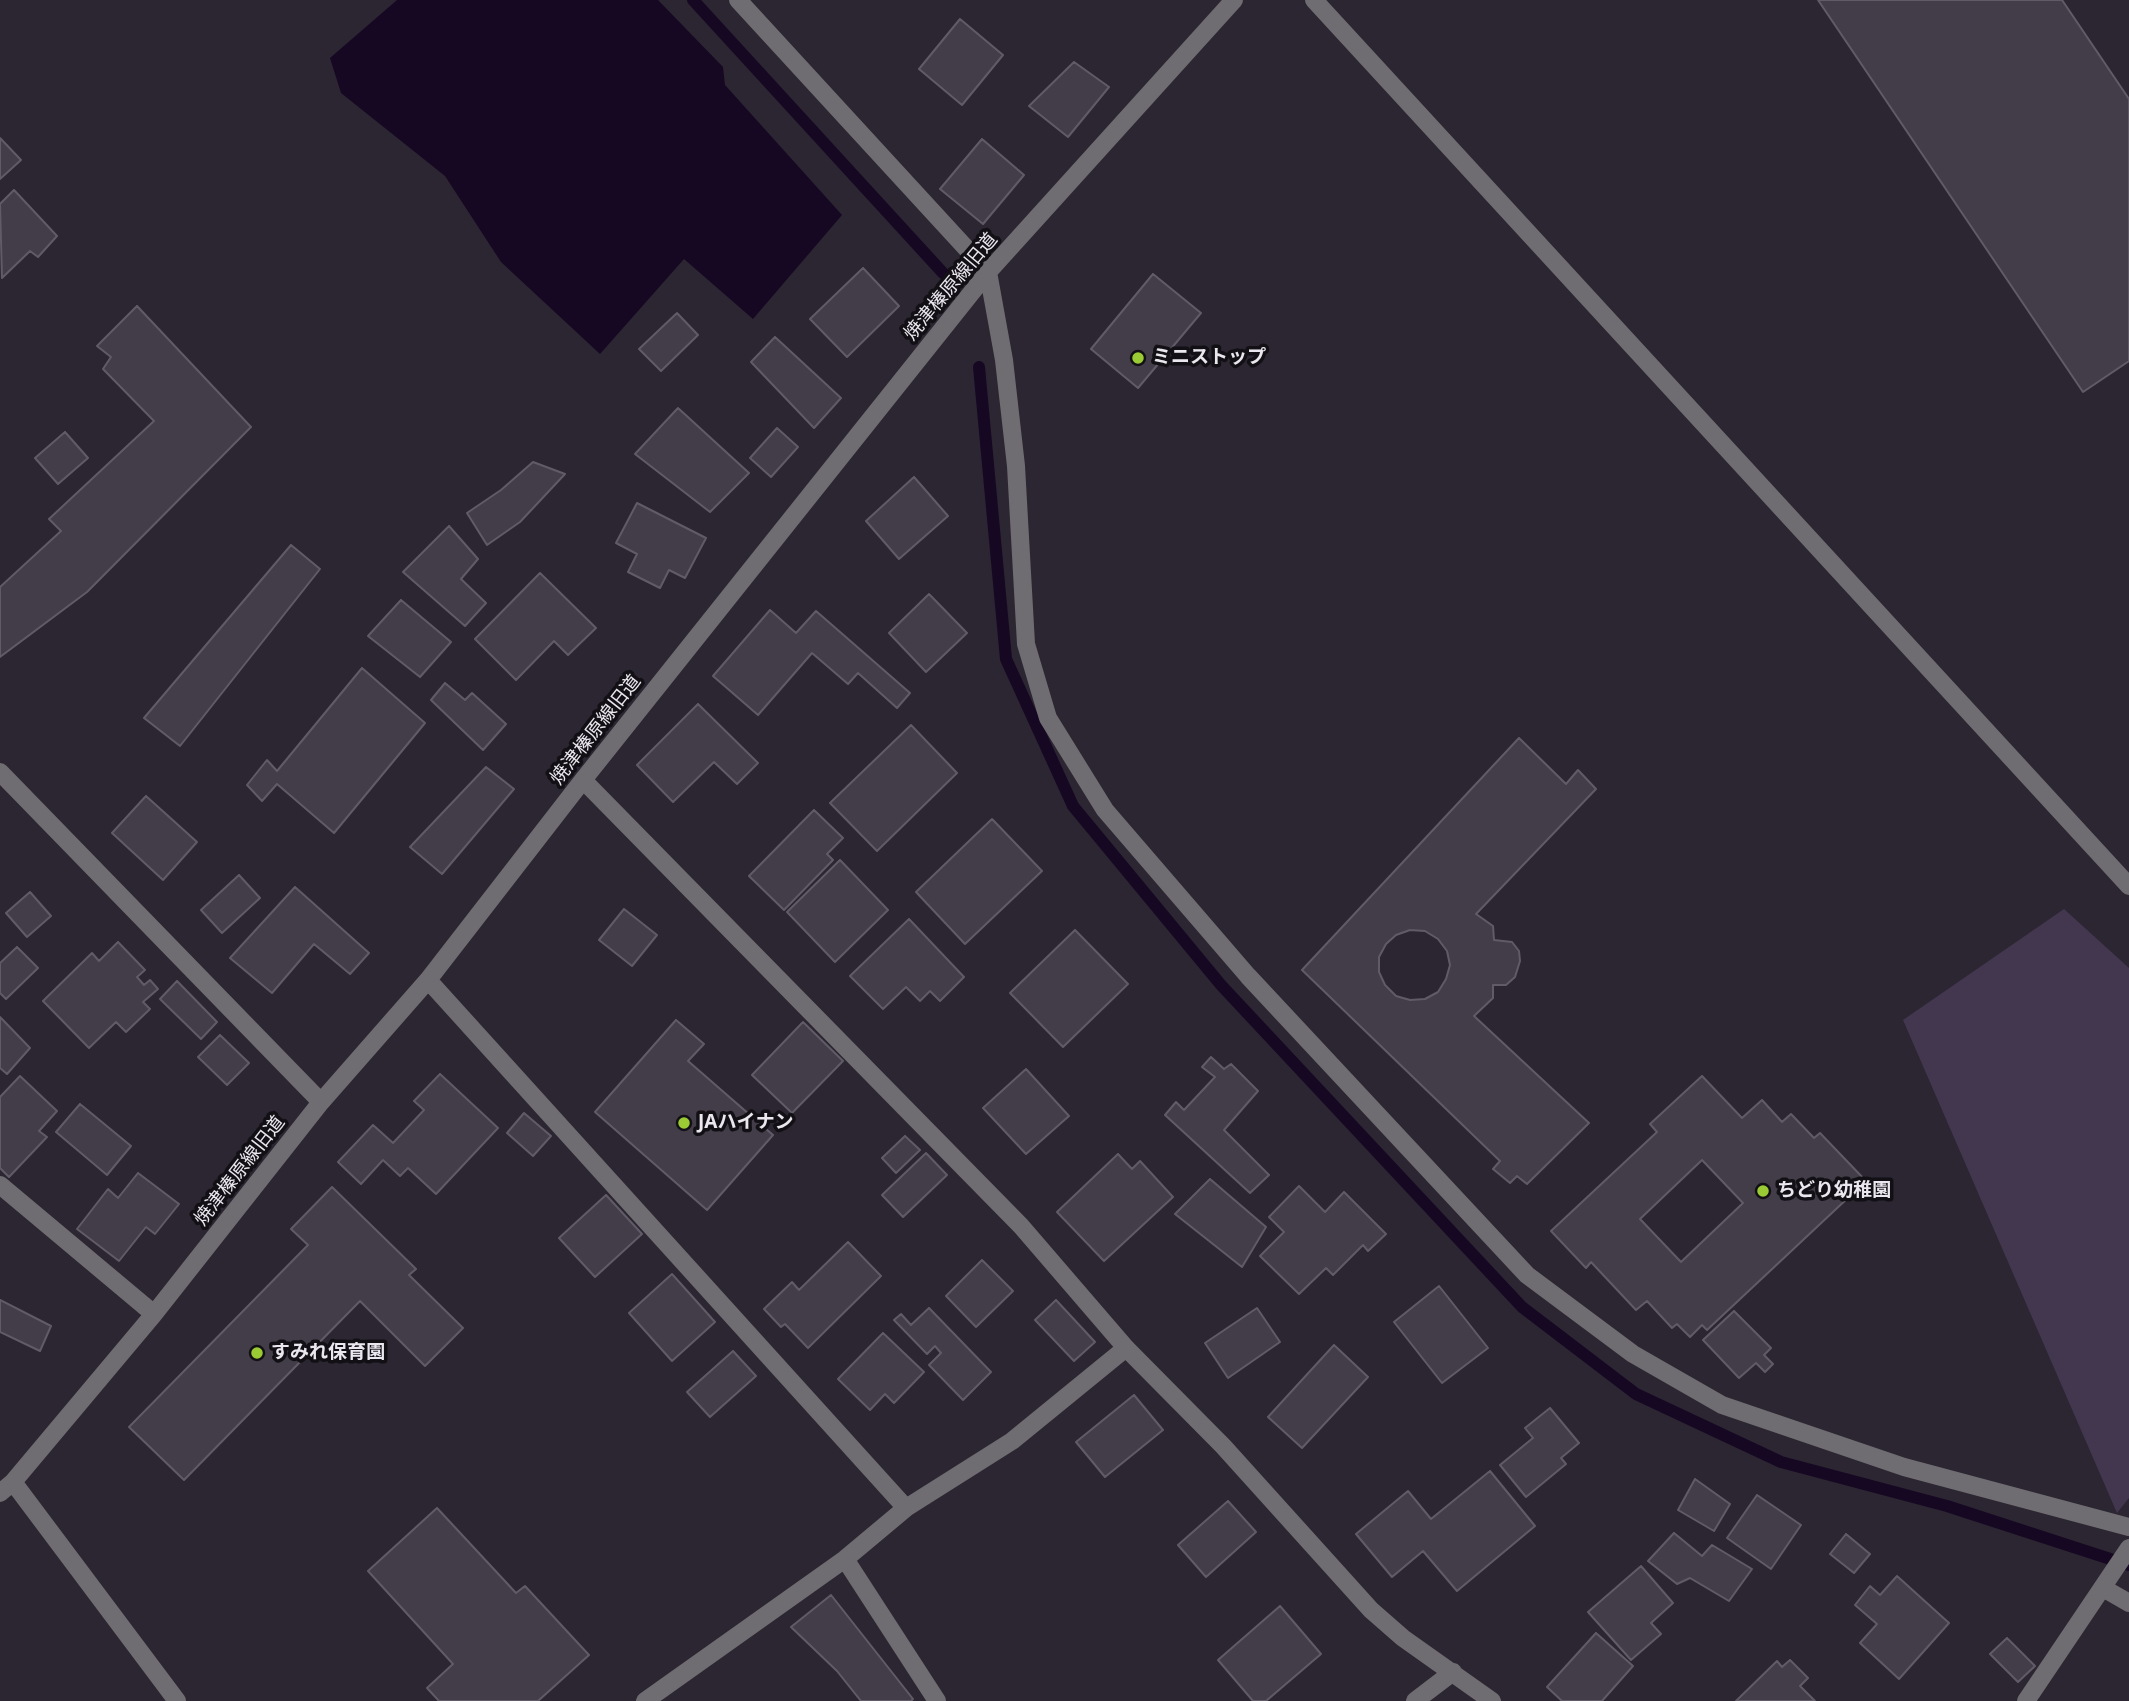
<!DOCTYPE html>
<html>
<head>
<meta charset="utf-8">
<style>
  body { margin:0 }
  canvas { display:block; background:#2b2631 }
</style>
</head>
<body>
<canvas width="2129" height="1701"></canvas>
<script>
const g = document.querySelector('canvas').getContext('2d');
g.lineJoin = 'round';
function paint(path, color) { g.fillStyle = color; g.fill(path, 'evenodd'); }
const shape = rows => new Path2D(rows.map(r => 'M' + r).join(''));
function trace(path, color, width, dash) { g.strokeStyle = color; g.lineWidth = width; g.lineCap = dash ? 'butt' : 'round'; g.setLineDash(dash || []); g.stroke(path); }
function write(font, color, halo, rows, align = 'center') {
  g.font = font + ' "Noto Sans","Noto Sans JP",sans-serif'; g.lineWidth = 7; g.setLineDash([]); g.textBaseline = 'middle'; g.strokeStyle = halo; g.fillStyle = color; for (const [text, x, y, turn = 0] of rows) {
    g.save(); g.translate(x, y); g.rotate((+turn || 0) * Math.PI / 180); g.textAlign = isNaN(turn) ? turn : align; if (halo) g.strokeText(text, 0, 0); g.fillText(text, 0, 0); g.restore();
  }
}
const green = shape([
  [2064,909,2129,968,2129,1498,2117,1513,1903,1020]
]);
const water = shape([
  [397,0,658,0,723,67,725,85,842,215,753,319,684,259,600,354,501,262,445,176,341,93,330,58]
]);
const stream = shape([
  [693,0,943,273],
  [979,367,1006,659,1073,806,1221,985,1522,1307,1636,1394,1781,1462,1947,1506,2129,1565]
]);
const building = shape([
  [1818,0,2062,0,2129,99,2129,361,2083,392,1818,0],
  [960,19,1003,55,962,105,919,69,960,19],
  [1074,62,1109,87,1068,137,1029,106,1074,62],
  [0,138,21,160,0,179,0,138],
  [982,139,1024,175,983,224,940,189,982,139],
  [14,190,57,236,38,257,30,251,2,278,0,204,14,190],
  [863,268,899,306,847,357,810,319,863,268],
  [1153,274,1201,313,1138,388,1091,349,1153,274],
  [137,306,251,427,87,592,0,657,0,587,61,531,49,519,154,421,103,369,111,357,97,346,137,306],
  [677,313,698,335,661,371,639,349,677,313],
  [775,337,841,398,814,428,751,362,775,337],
  [678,408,749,473,710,512,635,454,678,408],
  [777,428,798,447,771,477,750,458,777,428],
  [65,432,88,458,58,484,35,458,65,432],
  [533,462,565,474,520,522,487,545,467,513,501,490,533,462],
  [914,477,948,516,899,559,866,521,914,477],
  [637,503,706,538,685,578,669,570,660,588,628,572,637,554,616,543,637,503],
  [449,526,478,559,461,579,486,603,465,626,403,572,449,526],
  [291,545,320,569,180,746,144,718,291,545],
  [540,573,596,628,568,655,554,641,516,680,475,639,540,573],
  [929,594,967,633,926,672,889,633,929,594],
  [401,600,451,642,420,677,368,636,401,600],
  [770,610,796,633,816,611,910,693,897,708,858,673,848,684,812,653,758,715,713,676,770,610],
  [362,668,425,723,334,833,277,784,262,801,247,785,267,760,277,771,362,668],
  [445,683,465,700,472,693,506,724,483,750,431,700,445,683],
  [698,704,758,763,737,784,714,762,673,802,637,765,698,704],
  [911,725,957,773,877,851,830,803,911,725],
  [1519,738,1566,784,1578,770,1596,789,1476,914,1493,926,1494,940,1512,942,1519,951,1520,961,1515,977,1506,985,1493,985,1493,998,1474,1016,1589,1123,1527,1184,1517,1176,1510,1183,1493,1169,1500,1161,1302,970,1519,738],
  [1410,930,1425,931,1438,939,1447,951,1450,965,1446,979,1438,992,1425,999,1410,1000,1396,996,1385,985,1379,972,1379,957,1386,944,1396,935,1410,930],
  [486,767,514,789,442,874,410,847,486,767],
  [146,796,197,842,163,880,112,833,146,796],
  [814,810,843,838,827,854,833,860,784,910,749,876,814,810],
  [992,819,1042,871,965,944,916,892,992,819],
  [840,860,888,910,835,962,787,912,840,860],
  [239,875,260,898,222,933,201,910,239,875],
  [295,887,369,953,350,974,314,944,272,993,230,958,295,887],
  [30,892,51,916,27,937,6,913,30,892],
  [624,909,657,935,632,966,599,940,624,909],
  [909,919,964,977,940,1001,930,991,920,1001,906,987,883,1009,850,976,909,919],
  [1075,930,1128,984,1063,1047,1010,993,1075,930],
  [118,942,145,970,137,977,144,985,150,980,158,989,143,1002,150,1009,126,1032,116,1022,89,1048,43,1001,92,953,99,961,118,942],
  [17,947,38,968,6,999,0,993,0,963,17,947],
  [177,981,217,1022,201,1039,160,999,177,981],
  [0,1017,30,1048,7,1074,0,1068,0,1017],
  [676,1020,704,1044,688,1061,773,1135,707,1210,595,1112,676,1020],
  [803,1022,843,1061,792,1113,752,1075,803,1022],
  [220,1035,249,1063,227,1085,198,1057,220,1035],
  [1211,1057,1224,1069,1231,1064,1258,1091,1224,1130,1269,1175,1250,1193,1165,1115,1176,1102,1184,1110,1215,1077,1202,1067,1211,1057],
  [1026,1069,1069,1116,1026,1154,983,1108,1026,1069],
  [440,1074,498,1128,436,1194,408,1168,400,1176,383,1160,361,1184,338,1162,373,1125,393,1143,424,1110,414,1101,440,1074],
  [20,1076,57,1111,39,1131,47,1137,9,1177,0,1168,0,1097,20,1076],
  [1702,1076,1742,1118,1762,1100,1782,1122,1791,1114,1814,1138,1820,1133,1866,1181,1707,1330,1702,1325,1690,1337,1677,1324,1672,1328,1647,1301,1636,1310,1591,1262,1586,1268,1551,1231,1657,1132,1650,1124,1702,1076],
  [1702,1160,1743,1203,1681,1262,1640,1219,1702,1160],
  [80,1104,131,1146,107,1175,56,1132,80,1104],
  [524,1113,551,1136,533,1156,507,1133,524,1113],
  [905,1136,920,1150,896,1173,882,1158,905,1136],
  [926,1153,947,1175,903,1217,882,1195,926,1153],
  [1118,1154,1132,1169,1140,1161,1173,1197,1104,1261,1057,1212,1118,1154],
  [138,1173,179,1204,155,1234,146,1227,119,1261,77,1229,108,1189,118,1198,138,1173],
  [1210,1179,1266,1227,1242,1267,1175,1214,1210,1179],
  [1299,1186,1325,1212,1344,1192,1386,1234,1368,1251,1363,1245,1333,1275,1326,1268,1299,1294,1260,1256,1284,1232,1269,1217,1299,1186],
  [332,1187,416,1269,409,1275,463,1328,425,1366,360,1301,184,1480,129,1427,308,1245,291,1229,332,1187],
  [606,1195,642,1234,595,1277,559,1238,606,1195],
  [848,1242,881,1276,808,1348,785,1324,781,1327,764,1309,792,1282,799,1290,848,1242],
  [982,1260,1013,1291,976,1327,946,1296,982,1260],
  [672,1274,715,1322,672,1361,629,1313,672,1274],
  [1439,1286,1488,1348,1442,1383,1394,1322,1439,1286],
  [0,1300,51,1326,40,1351,0,1332,0,1300],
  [1056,1300,1095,1342,1074,1361,1035,1320,1056,1300],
  [929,1308,991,1372,963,1400,929,1365,941,1353,935,1346,927,1354,894,1320,901,1314,911,1325,929,1308],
  [1257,1308,1280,1342,1228,1378,1205,1343,1257,1308],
  [1734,1311,1771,1348,1764,1355,1773,1364,1765,1372,1756,1363,1739,1378,1703,1340,1734,1311],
  [883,1333,924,1372,894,1403,885,1394,870,1410,838,1379,883,1333],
  [1334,1345,1368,1377,1302,1448,1268,1417,1334,1345],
  [733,1351,756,1376,710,1417,687,1392,733,1351],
  [1134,1395,1163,1430,1105,1477,1076,1442,1134,1395],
  [1550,1408,1579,1443,1561,1458,1566,1464,1526,1497,1500,1465,1533,1438,1525,1428,1550,1408],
  [1490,1471,1535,1526,1457,1591,1423,1551,1392,1577,1356,1534,1408,1491,1431,1519,1490,1471],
  [1695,1479,1730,1504,1714,1531,1678,1510,1695,1479],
  [1757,1495,1801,1525,1771,1569,1727,1538,1757,1495],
  [1228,1501,1256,1532,1206,1577,1178,1545,1228,1501],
  [437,1508,516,1593,525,1586,589,1655,538,1701,439,1701,427,1688,453,1664,368,1571,437,1508],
  [1674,1533,1702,1556,1712,1545,1752,1569,1729,1601,1690,1578,1677,1584,1648,1561,1674,1533],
  [1846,1534,1870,1554,1854,1573,1830,1554,1846,1534],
  [1641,1566,1673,1603,1651,1623,1661,1634,1631,1660,1588,1612,1641,1566],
  [1897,1576,1949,1623,1899,1679,1860,1643,1877,1624,1855,1605,1870,1586,1880,1595,1897,1576],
  [831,1595,913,1699,911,1701,861,1701,837,1671,791,1627,831,1595],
  [1280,1606,1321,1654,1266,1701,1253,1701,1218,1660,1280,1606],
  [1596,1633,1633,1666,1602,1701,1562,1701,1547,1687,1596,1633],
  [2007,1638,2035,1666,2018,1682,1990,1654,2007,1638],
  [1790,1660,1808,1678,1800,1686,1815,1701,1736,1701,1777,1661,1782,1667,1790,1660]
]);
const minor = shape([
  [738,0,988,272,1004,360,1016,466,1026,644,1048,718,1105,810,1248,976,1527,1275,1633,1354,1722,1405,1904,1467,2129,1527],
  [1314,0,2129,886],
  [0,772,321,1102],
  [583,780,1021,1226,1126,1348,1223,1446,1371,1610,1403,1638,1492,1701],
  [428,980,906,1508],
  [0,1185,154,1314],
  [13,1482,177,1701],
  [0,1493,13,1482,154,1314,321,1102,428,980,583,780,988,272,1234,0],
  [845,1559,937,1701],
  [2103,1588,2129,1603],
  [645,1701,845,1559,906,1508,1012,1441,1126,1348],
  [1415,1701,1453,1672],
  [2026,1701,2129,1548]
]);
const markers = [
  [1138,358,7,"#9acb34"],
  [684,1123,7,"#9acb34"],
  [1763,1191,7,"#9acb34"],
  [257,1353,7,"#9acb34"]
];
const streetNames = [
  ["焼津榛原線旧道",951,287,-50],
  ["焼津榛原線旧道",596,730,-52],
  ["焼津榛原線旧道",240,1171,-52]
];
const poiNames = [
  ["ミニストップ",1152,358],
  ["JAハイナン",698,1123],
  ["ちどり幼稚園",1777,1191],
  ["すみれ保育園",271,1353]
];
paint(green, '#433750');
paint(water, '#160723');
trace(stream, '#160723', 12);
paint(building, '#423d48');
trace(building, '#605b67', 2);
trace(minor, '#6f6d72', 18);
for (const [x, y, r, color] of markers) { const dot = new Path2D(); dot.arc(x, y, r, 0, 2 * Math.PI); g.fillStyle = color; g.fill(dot); trace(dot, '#121015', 2.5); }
write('19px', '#eae7ee', '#121015', streetNames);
write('bold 19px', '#eae7ee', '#121015', poiNames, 'left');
</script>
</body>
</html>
